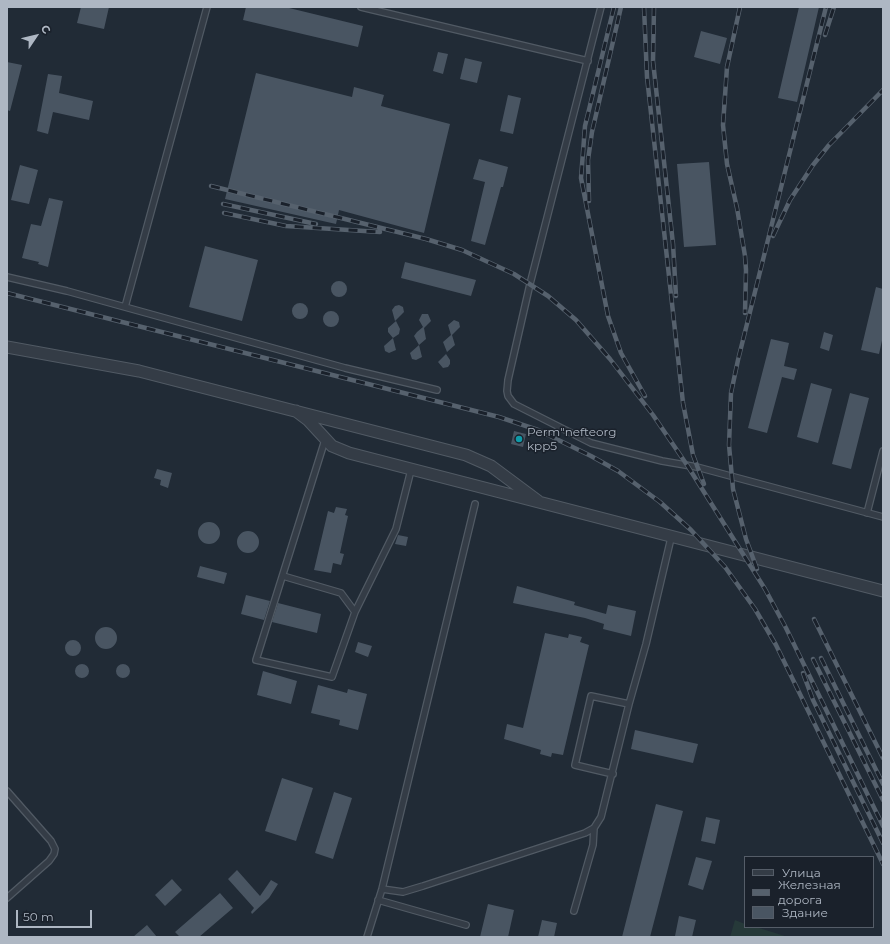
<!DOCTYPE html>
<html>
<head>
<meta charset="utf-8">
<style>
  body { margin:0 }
  #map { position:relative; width:890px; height:944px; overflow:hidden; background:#212b36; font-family:Montserrat,sans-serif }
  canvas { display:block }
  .frame { position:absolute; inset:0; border:8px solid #aeb7c3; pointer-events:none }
  .legend { position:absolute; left:744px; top:856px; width:130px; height:72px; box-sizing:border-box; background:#1a212b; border:1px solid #555d68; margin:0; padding:5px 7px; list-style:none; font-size:12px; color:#aeb7c3 }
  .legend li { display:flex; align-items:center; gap:8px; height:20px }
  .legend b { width:20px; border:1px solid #555d68 }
  .north { position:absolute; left:16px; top:16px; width:40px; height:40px; -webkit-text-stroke:3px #1a212b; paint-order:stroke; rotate:55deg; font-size:11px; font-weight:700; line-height:16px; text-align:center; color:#aeb7c3 }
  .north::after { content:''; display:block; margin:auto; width:14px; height:18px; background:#aeb7c3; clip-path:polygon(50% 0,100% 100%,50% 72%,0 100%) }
  .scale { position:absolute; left:16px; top:910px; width:76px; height:18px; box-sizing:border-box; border:2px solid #aeb7c3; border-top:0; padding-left:5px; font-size:12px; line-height:14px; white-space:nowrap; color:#aeb7c3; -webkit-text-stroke:3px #1a212b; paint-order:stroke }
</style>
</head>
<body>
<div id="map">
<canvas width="890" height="944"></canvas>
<div class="frame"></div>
<ul class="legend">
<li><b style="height:5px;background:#343c46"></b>Улица</li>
<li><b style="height:5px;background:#56616d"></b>Железная дорога</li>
<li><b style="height:11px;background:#495562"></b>Здание</li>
</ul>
<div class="north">С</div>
<div class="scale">50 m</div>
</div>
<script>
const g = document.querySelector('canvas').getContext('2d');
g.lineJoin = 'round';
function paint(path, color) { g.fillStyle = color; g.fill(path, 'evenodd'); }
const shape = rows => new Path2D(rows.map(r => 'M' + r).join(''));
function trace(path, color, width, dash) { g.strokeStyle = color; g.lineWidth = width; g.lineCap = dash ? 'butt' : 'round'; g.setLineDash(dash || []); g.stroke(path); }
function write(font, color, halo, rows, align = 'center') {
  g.font = font + ' Montserrat,sans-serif'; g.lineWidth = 3; g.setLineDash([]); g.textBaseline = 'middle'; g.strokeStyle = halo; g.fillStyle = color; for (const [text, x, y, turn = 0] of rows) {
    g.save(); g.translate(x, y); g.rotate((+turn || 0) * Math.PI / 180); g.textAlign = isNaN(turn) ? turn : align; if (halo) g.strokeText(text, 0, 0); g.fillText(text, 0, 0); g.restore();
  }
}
const green = shape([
  [735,920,745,924,745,927,756,927,788,937,730,937]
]);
const building = shape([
  [81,7,109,7,104,29,77,23],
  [246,7,285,7,363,26,358,47,243,20],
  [799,7,819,7,797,102,778,98],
  [701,31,727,38,720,64,694,57],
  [438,52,448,54,443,74,433,71],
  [465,58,482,62,477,83,460,79],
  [7,62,22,65,10,111,7,110],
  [256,73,352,97,354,87,384,95,381,106,450,124,424,233,339,210,336,224,225,199],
  [48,74,62,76,59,93,93,101,89,120,53,112,48,134,37,131],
  [508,95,521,98,513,134,500,131],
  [479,159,508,167,503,187,501,187,485,245,471,241,485,182,473,179],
  [709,162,716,245,684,247,677,164],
  [20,165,38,170,29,204,11,200],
  [49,198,63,201,48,267,38,264,39,262,22,258,31,224,41,226],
  [205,246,258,260,242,321,189,307],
  [405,262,476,280,471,296,401,278],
  '331 289a8 8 0 1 1 16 0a8 8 0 1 1-16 0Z',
  [876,287,883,289,883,336,879,354,861,350],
  '292 311a8 8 0 1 1 16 0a8 8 0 1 1-16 0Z',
  [399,305,403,307,404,312,395,321,392,310,395,306],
  '323 319a8 8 0 1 1 16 0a8 8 0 1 1-16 0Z',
  [422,314,428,314,431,321,424,328,426,339,419,345,422,357,416,360,412,359,410,353,419,345,414,336,417,332,423,327,419,320],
  [454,320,459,322,460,327,452,335,455,345,447,352,443,342,451,335,448,325],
  [396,321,400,329,399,334,393,338,396,350,389,353,385,351,384,346,393,338,388,332,388,328],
  [824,332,833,335,829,351,820,348],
  [771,339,789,343,784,366,797,369,794,380,782,377,767,433,748,428],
  [446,354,450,360,450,364,448,367,443,368,438,362],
  [811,383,832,389,818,443,797,437],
  [850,393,869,398,851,469,832,464],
  [514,431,526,434,523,447,511,444],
  [157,469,172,473,168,488,160,485,161,480,154,478],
  [336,507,347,509,345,515,348,516,340,553,344,554,341,565,333,563,331,573,314,570,328,511,334,513],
  '198 533a11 11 0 1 1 22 0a11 11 0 1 1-22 0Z',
  '237 542a11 11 0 1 1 22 0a11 11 0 1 1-22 0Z',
  [398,535,408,537,406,546,395,544],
  [200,566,227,573,224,584,197,577],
  [517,586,575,602,574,605,606,614,608,605,636,611,631,636,603,629,604,624,585,618,513,603],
  [246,595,270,601,264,620,241,614],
  [278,603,321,614,317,633,272,622],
  '95 638a11 11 0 1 1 22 0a11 11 0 1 1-22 0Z',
  [545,633,568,638,569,634,582,637,580,642,589,645,563,755,552,753,551,757,540,754,541,750,504,739,507,724,523,728],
  '65 648a8 8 0 1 1 16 0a8 8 0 1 1-16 0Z',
  [358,642,372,646,368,657,355,652],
  '75 671a7 7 0 1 1 14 0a7 7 0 1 1-14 0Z',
  '116 671a7 7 0 1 1 14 0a7 7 0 1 1-14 0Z',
  [263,671,297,681,291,704,257,695],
  [318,685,347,693,348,689,367,694,358,730,339,725,340,720,311,713],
  [635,730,698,744,693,763,631,749],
  [282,778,313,788,296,841,265,831],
  [334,792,352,798,333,859,315,853],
  [656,804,683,811,650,937,622,937],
  [706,817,720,820,715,844,701,841],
  [696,857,712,861,703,890,688,885],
  [237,870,260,896,271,880,278,884,269,898,252,914,251,912,254,908,228,879],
  [172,879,182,890,165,906,155,895],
  [220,893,233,908,199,937,180,937,175,932],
  [488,904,514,910,508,937,480,937],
  [679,916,696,920,692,937,675,936],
  [542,920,557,923,554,937,538,937],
  [147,925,157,937,133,937]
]);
const service = shape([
  [361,7,588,61],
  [601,7,530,284,508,380,507,391,508,396,514,404,591,443,662,461,697,467,883,517],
  [7,277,67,291,345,368,437,390],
  [125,307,207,7],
  [867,513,883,451],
  [283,576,341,593,355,612,332,677,256,660,325,440],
  [355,612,396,529,411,470],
  [613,774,575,765,591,696,629,704],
  [7,791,51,841,55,849,54,854,49,861,7,898],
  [382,889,403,892,423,886,585,833,594,828,601,817,629,704,646,644,671,538],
  [378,900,466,925],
  [574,911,593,845,594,828],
  [367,937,382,889,475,504]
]);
const minor = shape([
  [7,347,139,371,466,455,491,466,538,501],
  [296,411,308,420,332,446,349,453,883,591]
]);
const rail = shape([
  [614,7,585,126,581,178,608,316,621,353,645,396],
  [644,7,647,77,683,403,693,455,704,484],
  [654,7,653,61,673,244,676,296],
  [740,7,727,67,723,125,727,164,737,208,745,256,746,270,745,313],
  [825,35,834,7],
  [211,186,426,239,462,250,514,274,548,296,576,320,610,359,653,415,687,465,765,589,786,628,883,826],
  [589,201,588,160,592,132,621,7],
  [223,204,316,224],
  [224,213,286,226,380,232],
  [773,236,790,200,813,165,829,145,883,90],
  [7,293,499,417,538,430,591,456,618,471,660,502,691,530,725,567,755,609,776,645,883,864],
  [757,569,746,539,733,489,729,445,731,393,738,360,826,7],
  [814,619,883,758],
  [821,658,883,784],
  [813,659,883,800],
  [803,673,813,700,883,843]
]);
const markers = [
  [519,439,4,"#0f9aa8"]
];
const poiNames = [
  ["Perm\"nefteorg",527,432],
  ["kpp5",527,446]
];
paint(green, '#263939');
paint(building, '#495562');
trace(service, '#515a64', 8);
trace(minor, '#515a64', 13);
trace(service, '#343c46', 5.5);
trace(minor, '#343c46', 11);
trace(rail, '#56616d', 4.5);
trace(rail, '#1a212b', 3, [9]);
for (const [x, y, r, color] of markers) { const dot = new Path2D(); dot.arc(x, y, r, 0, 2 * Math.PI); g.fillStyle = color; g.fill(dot); trace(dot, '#1a212b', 1.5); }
write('12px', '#aeb7c3', '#1a212b', poiNames, 'left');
</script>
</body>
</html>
